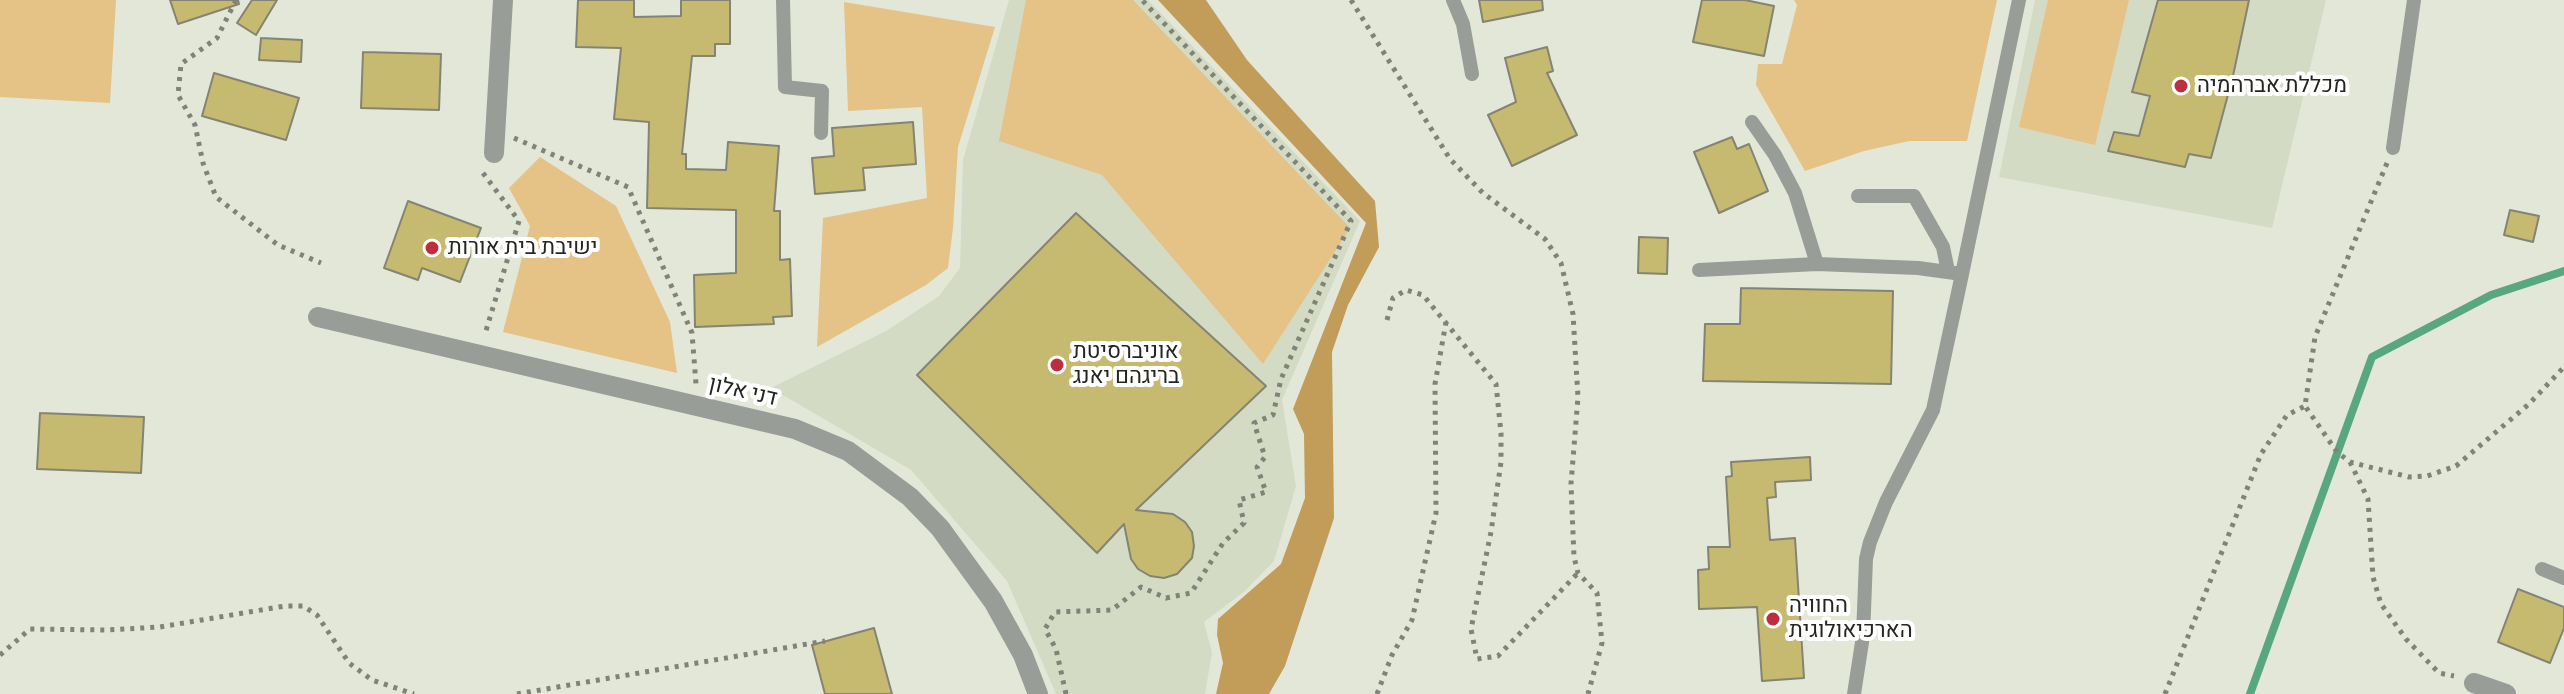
<!DOCTYPE html>
<html>
<head>
<meta charset="utf-8">
<style>
  body { margin:0 }
  canvas { display:block; background:#e2e7d7 }
</style>
</head>
<body>
<canvas width="2564" height="694"></canvas>
<script>
const g = document.querySelector('canvas').getContext('2d');
g.lineJoin = 'round';
function paint(path, color) { g.fillStyle = color; g.fill(path, 'evenodd'); }
const shape = rows => new Path2D(rows.map(r => 'M' + r).join(''));
function trace(path, color, width, dash) { g.strokeStyle = color; g.lineWidth = width; g.lineCap = dash ? 'butt' : 'round'; g.setLineDash(dash || []); g.stroke(path); }
function write(font, color, halo, rows, align = 'center') {
  g.font = font + ' Signika,Heebo,sans-serif'; g.lineWidth = 8; g.setLineDash([]); g.textBaseline = 'middle'; g.strokeStyle = halo; g.fillStyle = color; for (const [text, x, y, turn = 0] of rows) {
    g.save(); g.translate(x, y); g.rotate((+turn || 0) * Math.PI / 180); g.textAlign = isNaN(turn) ? turn : align; if (halo) g.strokeText(text, 0, 0); g.fillText(text, 0, 0); g.restore();
  }
}
const built = shape([
  [1009,0,1148,0,1360,221,1282,400,1296,486,1274,561,1245,591,1204,622,1212,653,1205,694,1056,694,1007,581,911,470,771,388,886,331,939,296,960,268,963,160],
  [2035,0,2326,0,2272,228,1999,177]
]);
const green = shape([
  [0,0,116,0,110,103,0,97],
  [1026,0,1133,0,1350,228,1263,364,1102,175,999,141],
  [1794,0,1997,0,1967,141,1909,141,1864,151,1805,171,1756,85,1758,64,1782,64,1797,5],
  [2048,0,2129,0,2095,145,2019,127],
  [844,2,995,27,958,147,953,228,948,268,926,285,817,347,823,218,927,198,922,107,848,111],
  [540,157,616,206,670,322,677,373,503,332,530,226,509,188]
]);
const forest = shape([
  [1158,0,1206,0,1247,60,1375,201,1379,247,1348,305,1332,352,1334,518,1285,666,1269,694,1216,694,1223,663,1217,635,1218,619,1281,564,1305,498,1304,434,1293,409,1366,223]
]);
const stream = shape([
  [2250,694,2372,357,2491,295,2564,271]
]);
const building = shape([
  [170,0,238,0,239,4,178,24,170,0],
  [252,0,277,0,256,35,237,23,252,0],
  [578,0,634,0,634,17,681,16,681,0,730,0,730,44,715,44,715,56,692,56,682,154,686,154,686,169,726,170,728,142,779,146,774,211,780,211,780,260,790,259,792,316,773,317,774,324,695,327,694,275,736,273,736,210,647,208,649,122,614,119,621,48,576,47,578,0],
  [1479,0,1542,0,1543,10,1483,22,1479,0],
  [1702,0,1745,0,1774,6,1764,56,1693,42,1702,0],
  [2158,0,2249,0,2233,76,2211,158,2189,154,2185,167,2108,151,2114,132,2139,136,2150,96,2132,92,2158,0],
  [261,38,302,40,301,62,259,60,261,38],
  [1547,47,1553,71,1547,73,1577,135,1512,166,1488,115,1516,102,1505,58,1547,47],
  [363,52,441,54,439,110,361,108,363,52],
  [214,73,299,98,286,140,202,116,214,73],
  [913,122,916,164,863,168,865,190,815,194,812,158,834,156,832,128,913,122],
  [1732,137,1737,149,1749,144,1768,191,1719,213,1694,152,1732,137],
  [408,201,481,228,460,282,422,268,418,280,384,268,408,201],
  [2510,210,2539,216,2533,242,2504,235,2510,210],
  [1076,213,1266,386,1136,510,1173,514,1185,522,1192,532,1194,546,1192,558,1177,574,1164,578,1150,576,1138,569,1131,559,1124,524,1097,553,917,375,1076,213],
  [1639,237,1668,238,1667,274,1638,273,1639,237],
  [1741,288,1893,291,1891,384,1703,381,1705,324,1740,324,1741,288],
  [40,413,144,417,141,473,37,469,40,413],
  [1810,457,1811,480,1775,482,1776,497,1767,498,1770,540,1795,538,1804,678,1762,681,1757,607,1699,609,1698,570,1709,569,1708,547,1730,547,1726,477,1732,476,1731,462,1810,457],
  [2518,589,2564,607,2564,628,2550,663,2498,642,2518,589],
  [874,628,892,694,825,694,812,645,874,628]
]);
const path = shape([
  [236,0,217,38,181,64,178,95,195,125,203,163,216,197,278,245,321,263],
  [1351,0,1450,159,1483,193,1545,239,1561,263,1573,314,1578,397,1571,484,1574,557,1578,573,1597,593,1602,643,1588,694],
  [514,138,628,187,692,333,696,384],
  [2387,163,2315,337,2305,406,2337,452,2350,462,2409,477,2427,476,2456,466,2529,404,2564,367],
  [483,173,519,221,485,334],
  [1387,320,1393,298,1406,290,1423,295,1496,384,1501,433,1501,462,1491,532,1471,629,1477,659,1498,656,1578,573],
  [2350,462,2368,499,2373,577,2381,604,2406,639,2439,673,2454,676],
  [0,655,30,629,107,630,160,627,285,606,303,606,317,615,349,663,372,680,414,694],
  [517,694,825,641],
  [1066,694,1056,649,1045,629,1055,612,1112,610,1141,587,1166,598,1191,593,1223,543,1244,523,1239,500,1266,492,1257,467,1265,457,1254,423,1273,415,1281,379,1351,221,1142,0],
  [1377,694,1392,655,1412,620,1436,513,1435,384,1446,322],
  [2165,694,2261,454,2287,415,2305,406]
]);
const service = shape([
  [783,0,785,87,822,91,821,133],
  [1453,0,1463,24,1472,74],
  [1752,122,1775,155,1795,193,1817,264],
  [2393,148,2414,0],
  [1858,196,1914,196,1943,247,1948,271],
  [1699,270,1817,264,1918,268,1962,274,2019,0],
  [2542,569,2564,578],
  [1854,694,1863,636,1866,559,1870,542,1886,502,1933,410,1962,274]
]);
const minor = shape([
  [494,153,503,0],
  [318,317,795,429,848,451,910,497,940,528,993,601,1023,655,1038,694],
  [2474,683,2506,694]
]);
const markers = [
  [2181,86,8,"#bf2e3f"],
  [432,248,8,"#bf2e3f"],
  [1057,365,8,"#bf2e3f"],
  [1773,619,8,"#bf2e3f"]
];
const poiNames = [
  ["מכללת אברהמיה",2197,86],
  ["ישיבת בית אורות",448,248],
  ["אוניברסיטת",1073,352],
  ["בריגהם יאנג",1073,377],
  ["החוויה",1789,606],
  ["הארכיאולוגית",1789,631]
];
const streetNames = [
  ["דני אלון",743,392,13]
];
paint(built, '#d4dbc5');
paint(green, '#e5c285');
paint(forest, '#c29c59');
trace(stream, '#59a781', 8);
paint(building, '#c5ba70');
trace(building, '#858374', 2);
trace(path, '#808378', 5, [4, 6]);
trace(service, '#989d97', 14);
trace(minor, '#989d97', 20);
for (const [x, y, r, color] of markers) { const dot = new Path2D(); dot.arc(x, y, r, 0, 2 * Math.PI); g.fillStyle = color; g.fill(dot); trace(dot, '#fff', 3); }
write('22px', '#242520', '#fff', poiNames, 'left');
write('22px', '#242520', '#fff', streetNames);
</script>
</body>
</html>
